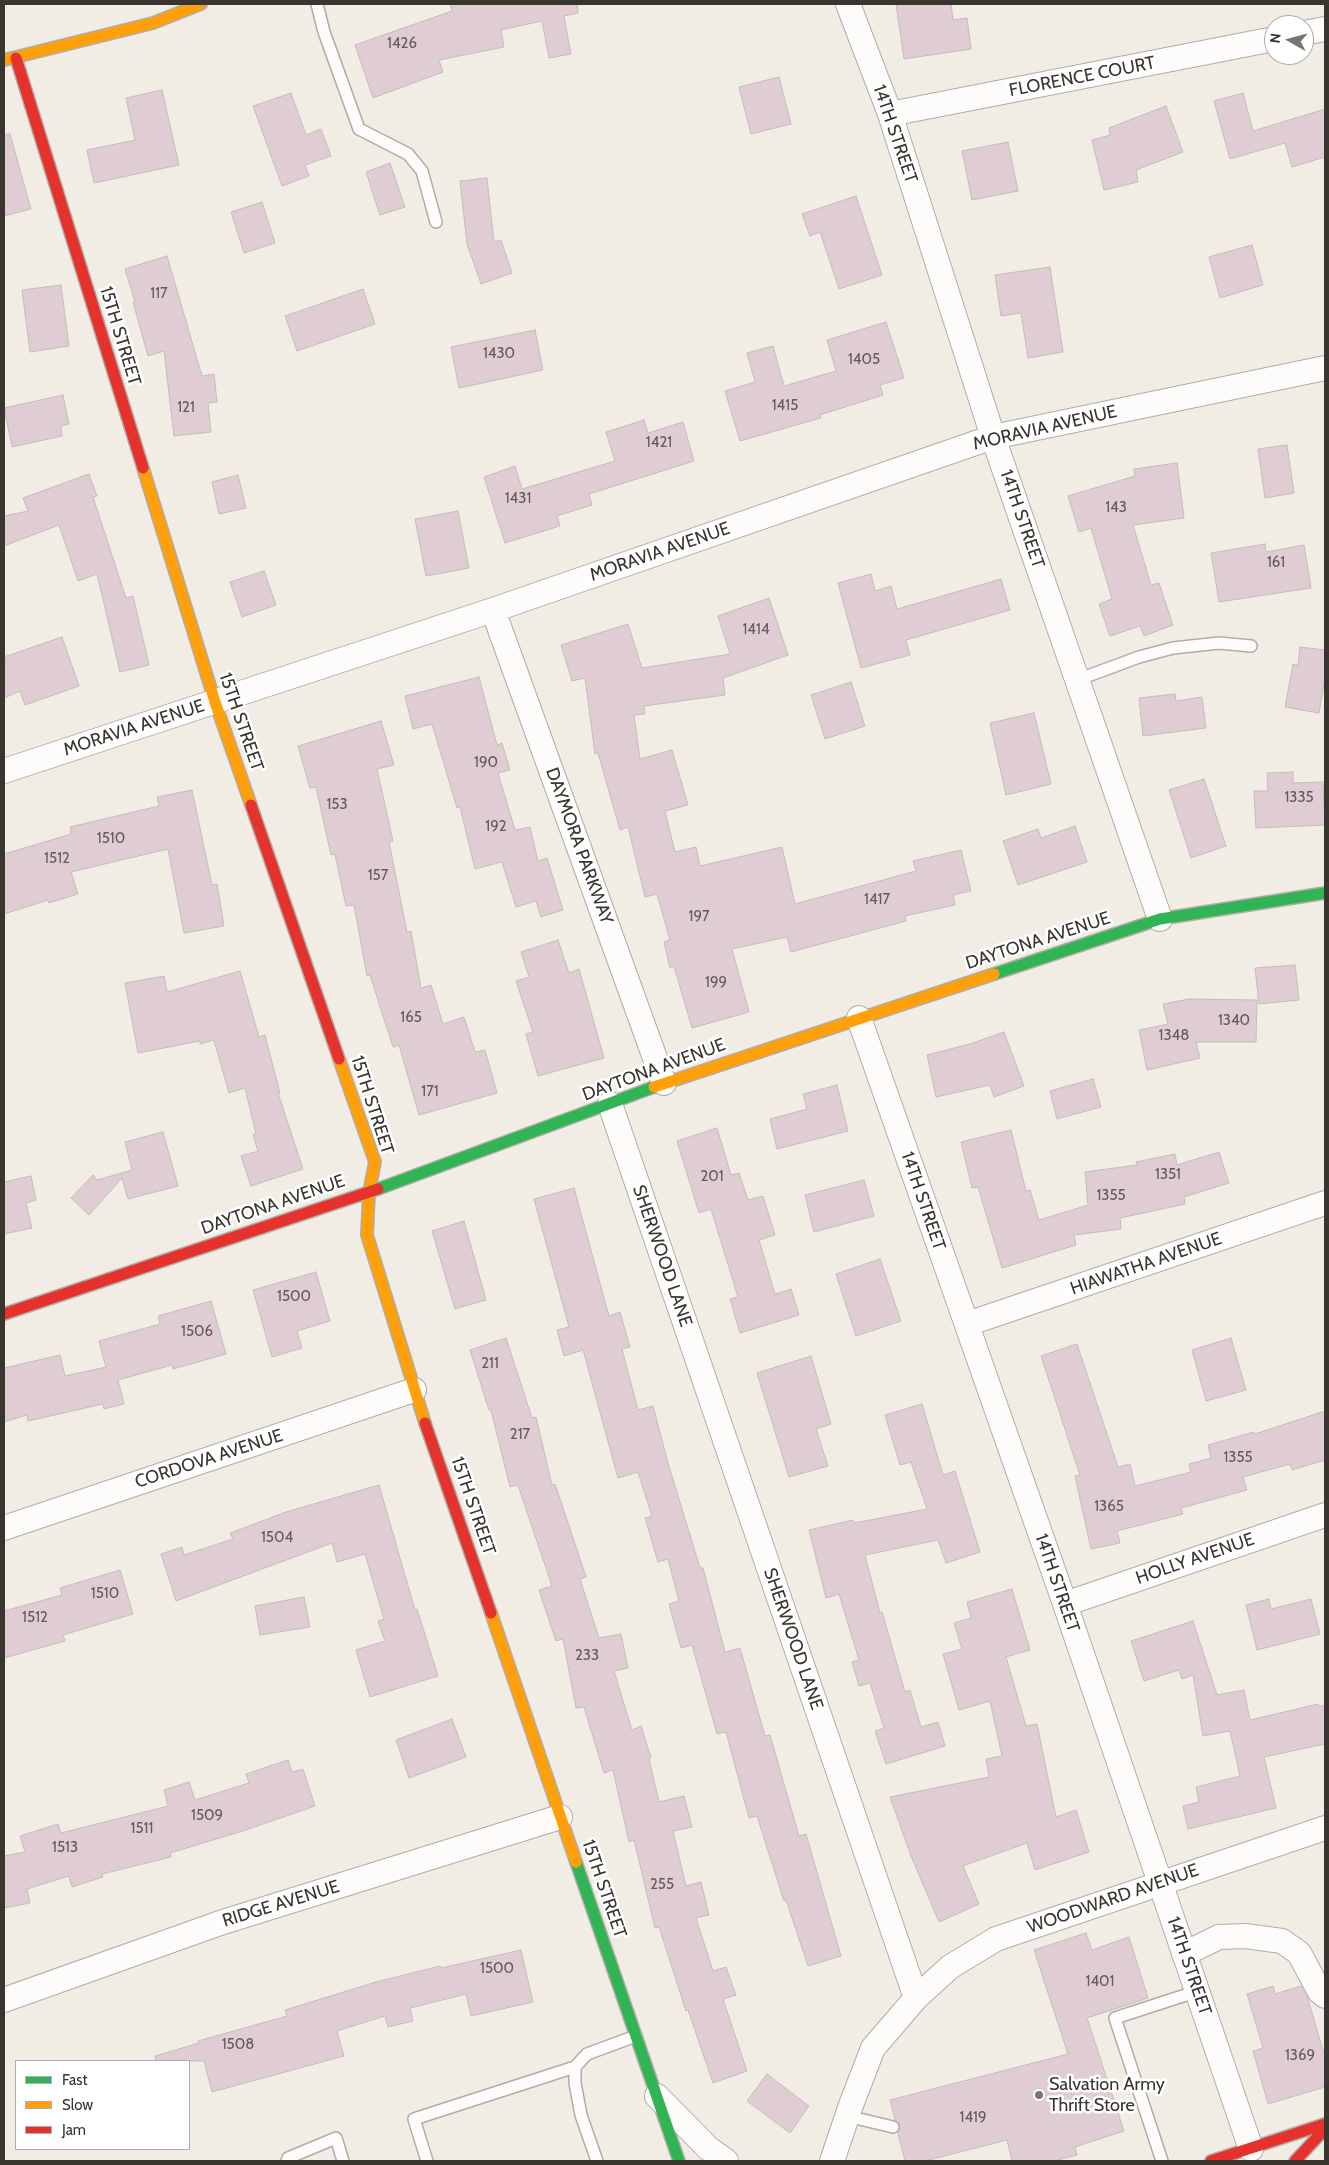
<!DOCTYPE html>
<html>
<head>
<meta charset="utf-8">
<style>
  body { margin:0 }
  #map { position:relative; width:1329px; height:2165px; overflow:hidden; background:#f1ede5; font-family:Cabin,sans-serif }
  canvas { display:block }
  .frame { position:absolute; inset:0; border:5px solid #39352f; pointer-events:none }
  .legend { position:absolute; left:15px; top:2060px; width:175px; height:90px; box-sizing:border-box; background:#fff; border:1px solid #b0aeac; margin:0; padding:6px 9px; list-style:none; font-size:15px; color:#39352f }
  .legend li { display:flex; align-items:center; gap:10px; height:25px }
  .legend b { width:25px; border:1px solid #b0aeac }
  .north { position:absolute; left:1264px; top:15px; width:50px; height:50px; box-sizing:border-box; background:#fff; border:1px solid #b0aeac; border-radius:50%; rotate:277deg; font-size:14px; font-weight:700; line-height:20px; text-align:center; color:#39352f }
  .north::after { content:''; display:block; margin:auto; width:18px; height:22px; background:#79756f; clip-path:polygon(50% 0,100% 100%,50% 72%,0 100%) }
</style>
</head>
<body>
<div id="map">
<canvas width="1329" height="2165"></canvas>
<div class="frame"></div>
<ul class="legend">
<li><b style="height:6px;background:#30b455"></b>Fast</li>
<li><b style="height:6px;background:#ff9f0a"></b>Slow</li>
<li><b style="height:6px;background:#e5322d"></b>Jam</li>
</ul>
<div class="north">N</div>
</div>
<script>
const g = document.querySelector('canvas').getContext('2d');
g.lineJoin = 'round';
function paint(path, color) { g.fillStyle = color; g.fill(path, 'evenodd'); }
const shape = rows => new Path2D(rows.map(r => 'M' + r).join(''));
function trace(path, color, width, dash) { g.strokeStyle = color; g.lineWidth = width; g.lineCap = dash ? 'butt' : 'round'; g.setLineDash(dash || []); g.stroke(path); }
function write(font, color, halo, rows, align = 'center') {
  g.font = font + ' Cabin,sans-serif'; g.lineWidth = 5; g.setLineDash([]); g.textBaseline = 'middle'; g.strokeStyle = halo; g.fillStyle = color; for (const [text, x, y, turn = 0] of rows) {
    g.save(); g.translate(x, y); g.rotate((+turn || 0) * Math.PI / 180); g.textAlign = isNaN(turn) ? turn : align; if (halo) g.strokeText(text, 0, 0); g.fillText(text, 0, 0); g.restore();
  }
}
const building = shape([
  [450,4,577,4,578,13,564,16,571,54,549,58,542,21,501,30,504,47,439,60,443,72,373,98,355,45,452,11,450,4],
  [896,4,951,4,953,20,967,18,971,49,904,59,896,4],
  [779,77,791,124,751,134,739,87,779,77],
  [162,90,179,165,94,183,87,150,135,140,126,98,162,90],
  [291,93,306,135,321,129,331,156,305,165,309,176,282,186,253,106,291,93],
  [1243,93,1253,131,1325,109,1325,157,1292,167,1285,143,1230,159,1214,101,1243,93],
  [1166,106,1183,152,1136,170,1138,182,1104,190,1092,140,1110,135,1109,128,1166,106],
  [10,134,31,209,4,216,4,135,10,134],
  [1008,142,1018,191,972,200,962,151,1008,142],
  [390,163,405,207,380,215,366,172,390,163],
  [487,178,494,242,501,240,512,273,481,284,467,244,460,181,487,178],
  [856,196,882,275,839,289,820,232,810,236,802,214,856,196],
  [262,202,275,243,244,253,231,212,262,202],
  [1252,245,1263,285,1220,298,1209,257,1252,245],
  [167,256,202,376,214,374,217,402,208,403,211,432,174,436,164,351,148,356,133,302,135,302,125,269,167,256],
  [1050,267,1063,352,1028,358,1021,313,1001,316,995,275,1050,267],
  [61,285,69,346,30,352,22,290,61,285],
  [363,289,375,324,297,351,285,316,363,289],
  [886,322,904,378,880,385,883,395,820,415,821,418,740,441,725,391,755,382,747,353,773,346,784,386,836,371,827,340,886,322],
  [535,330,543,370,459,388,451,347,535,330],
  [63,395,69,424,61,426,62,436,12,447,4,408,63,395],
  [644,420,648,433,683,422,694,461,589,494,592,505,557,516,560,526,505,543,484,477,515,466,522,489,615,461,606,432,644,420],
  [1287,445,1294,493,1265,498,1258,449,1287,445],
  [1177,463,1184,518,1133,525,1151,585,1159,583,1173,625,1144,636,1140,626,1110,636,1099,604,1112,599,1091,528,1079,532,1068,496,1135,476,1134,469,1177,463],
  [89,474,97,496,93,497,126,598,133,596,149,665,120,672,97,574,78,581,59,525,4,546,4,516,28,511,23,498,89,474],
  [238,475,246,508,219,514,212,482,238,475],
  [458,511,469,568,426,576,415,519,458,511],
  [1265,544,1266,552,1304,545,1311,588,1219,602,1211,553,1265,544],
  [264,571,276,605,242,617,230,582,264,571],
  [871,574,875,591,891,586,897,609,1001,579,1010,610,906,640,910,655,861,668,838,583,871,574],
  [769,598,788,655,723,678,725,695,644,706,645,714,634,715,640,759,672,750,688,805,665,811,675,852,696,847,700,866,782,847,795,904,916,871,913,861,961,850,971,891,953,895,955,905,905,916,906,921,791,952,787,937,732,949,749,1012,692,1028,674,966,670,968,664,942,670,940,657,894,645,897,628,827,620,830,598,753,595,754,585,678,572,681,561,645,628,624,642,668,730,654,718,616,769,598],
  [62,637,79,686,25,705,20,691,4,698,4,657,62,637],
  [1300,647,1325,650,1325,678,1319,713,1285,707,1293,664,1298,665,1300,647],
  [479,677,497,745,502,743,510,770,498,773,515,830,530,827,538,861,547,858,563,910,541,917,536,901,516,907,502,862,475,869,460,807,457,808,432,724,413,729,405,696,479,677],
  [851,682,865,726,825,739,811,695,851,682],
  [1175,694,1176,701,1202,697,1206,728,1143,736,1139,698,1175,694],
  [1034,713,1051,784,1006,795,990,723,1034,713],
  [381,721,394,765,377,769,393,841,389,842,407,932,411,931,421,988,431,985,443,1024,464,1017,475,1052,485,1050,497,1093,419,1115,399,1045,393,1047,370,975,367,976,354,905,346,906,335,854,331,855,316,787,310,788,298,746,381,721],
  [1293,772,1293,783,1323,782,1325,825,1256,828,1254,791,1268,791,1267,773,1293,772],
  [1204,779,1226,846,1191,858,1169,790,1204,779],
  [192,790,212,885,217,884,224,926,184,933,168,849,71,872,78,894,49,903,48,900,4,914,4,854,71,834,70,827,159,806,157,797,192,790],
  [1075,826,1087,862,1018,885,1003,841,1038,829,1041,838,1075,826],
  [558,940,569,973,579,969,604,1058,538,1076,526,1034,533,1032,516,981,529,977,521,952,558,940],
  [1295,965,1299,1000,1259,1004,1255,968,1295,965],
  [240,971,259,1037,265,1035,280,1093,278,1093,303,1169,251,1186,241,1156,258,1151,253,1135,256,1134,245,1088,229,1093,214,1040,200,1044,200,1041,138,1053,125,983,164,976,167,992,240,971],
  [1189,999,1257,1000,1256,1042,1196,1042,1200,1058,1147,1070,1139,1030,1168,1024,1163,1004,1189,999],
  [1004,1032,1024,1086,994,1097,990,1085,936,1097,927,1055,970,1044,1004,1032],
  [1093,1079,1101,1107,1057,1119,1050,1091,1093,1079],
  [837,1085,848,1131,777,1149,770,1119,807,1109,803,1094,837,1085],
  [717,1128,731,1175,739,1173,748,1200,763,1196,775,1235,759,1240,775,1294,791,1289,799,1315,740,1333,730,1299,738,1297,711,1209,699,1213,677,1141,717,1128],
  [1011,1130,1026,1191,1030,1190,1039,1220,1088,1205,1085,1172,1137,1165,1136,1162,1175,1154,1177,1165,1219,1152,1229,1183,1184,1197,1185,1204,1120,1218,1121,1229,1074,1235,1076,1245,1002,1268,978,1187,972,1188,961,1142,1011,1130],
  [163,1132,178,1186,128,1199,122,1178,89,1215,71,1198,93,1175,97,1180,132,1170,125,1142,163,1132],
  [31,1176,36,1200,26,1203,32,1228,4,1234,4,1182,31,1176],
  [864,1180,874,1216,814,1232,805,1195,864,1180],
  [574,1188,609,1316,620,1312,630,1347,622,1349,638,1410,653,1406,668,1463,700,1568,703,1568,725,1652,740,1648,765,1736,770,1735,799,1836,806,1834,841,1956,808,1966,786,1900,784,1901,757,1816,749,1818,726,1732,717,1734,692,1645,681,1648,669,1604,679,1601,668,1559,658,1562,645,1518,652,1516,638,1472,618,1478,583,1350,564,1356,557,1330,569,1327,534,1199,574,1188],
  [464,1221,486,1300,455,1309,432,1231,464,1221],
  [880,1259,901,1321,856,1336,836,1274,880,1259],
  [316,1272,330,1321,297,1331,302,1348,272,1357,253,1290,316,1272],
  [211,1301,226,1354,173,1369,172,1365,118,1380,124,1404,104,1409,103,1404,28,1421,27,1415,4,1422,4,1368,60,1355,65,1376,106,1367,99,1341,160,1324,158,1316,211,1301],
  [506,1338,532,1418,536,1417,552,1485,555,1484,586,1577,580,1579,599,1638,621,1634,628,1668,614,1671,632,1730,641,1726,651,1758,649,1759,659,1802,684,1796,692,1827,673,1831,686,1886,701,1882,709,1915,696,1918,713,1971,726,1967,736,1995,723,1999,747,2071,713,2083,688,2010,686,2011,659,1927,655,1928,634,1840,629,1842,613,1770,604,1773,584,1707,576,1708,563,1639,556,1641,539,1590,552,1586,518,1485,510,1487,491,1410,489,1410,470,1350,506,1338],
  [1231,1338,1246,1390,1206,1401,1192,1350,1231,1338],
  [1077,1344,1118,1467,1130,1464,1135,1486,1191,1472,1189,1464,1211,1458,1208,1445,1254,1432,1255,1434,1325,1411,1325,1460,1292,1470,1290,1464,1243,1477,1247,1490,1181,1508,1183,1514,1117,1531,1120,1543,1091,1549,1075,1476,1080,1475,1041,1356,1077,1344],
  [811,1356,831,1424,816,1429,828,1466,789,1477,757,1373,811,1356],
  [922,1404,943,1475,955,1471,980,1552,946,1563,938,1540,865,1555,880,1613,882,1612,905,1692,910,1690,921,1727,938,1722,945,1746,886,1764,875,1731,884,1728,870,1683,859,1686,852,1662,859,1660,839,1594,826,1598,809,1530,853,1520,854,1523,927,1509,911,1462,900,1465,885,1415,922,1404],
  [379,1485,415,1610,417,1609,438,1676,370,1697,356,1650,385,1641,378,1621,384,1619,365,1554,337,1562,332,1543,176,1601,161,1554,182,1547,184,1555,233,1539,230,1533,286,1512,379,1485],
  [120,1570,133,1614,63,1635,65,1641,4,1658,4,1611,62,1595,60,1588,120,1570],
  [1012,1589,1030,1650,1006,1657,1026,1726,1037,1724,1056,1817,1076,1810,1089,1852,1035,1870,1027,1843,963,1866,979,1904,939,1922,911,1856,890,1797,989,1777,986,1759,1002,1756,990,1701,959,1710,943,1654,962,1649,954,1623,971,1618,967,1602,1012,1589],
  [304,1597,310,1627,260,1635,255,1606,304,1597],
  [1269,1599,1271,1609,1311,1599,1320,1634,1257,1650,1246,1605,1269,1599],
  [1193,1621,1217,1695,1244,1690,1250,1720,1318,1704,1319,1707,1325,1705,1325,1744,1264,1757,1276,1808,1188,1829,1183,1806,1199,1802,1196,1787,1240,1776,1230,1731,1203,1736,1193,1675,1182,1679,1179,1670,1144,1681,1131,1641,1193,1621],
  [452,1719,466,1757,409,1778,396,1740,452,1719],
  [288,1760,292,1772,303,1769,315,1806,243,1831,170,1853,171,1857,102,1874,103,1877,72,1887,69,1876,27,1889,30,1903,4,1908,4,1856,25,1852,20,1836,58,1824,61,1833,168,1806,164,1790,189,1782,195,1800,249,1783,246,1774,288,1760],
  [1086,1933,1092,1950,1129,1937,1148,1998,1087,2018,1124,2131,1075,2147,1077,2155,1054,2161,1012,2161,1007,2140,925,2161,905,2161,898,2133,900,2125,895,2120,890,2100,1068,2054,1034,1950,1086,1933],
  [521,1950,533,2002,471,2016,466,1994,410,2008,413,2021,388,2027,385,2016,337,2031,344,2056,212,2092,204,2061,156,2061,155,2056,199,2043,198,2041,287,2016,285,2010,376,1982,440,1966,441,1968,521,1950],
  [1273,1986,1275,1994,1301,1986,1308,1999,1325,2057,1325,2087,1268,2104,1253,2051,1263,2048,1247,1994,1273,1986],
  [767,2074,809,2106,790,2133,747,2101,767,2074]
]);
const lane = shape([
  [317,4,324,32,359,129,408,154,422,171,436,222],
  [1077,680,1139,657,1173,648,1219,643,1251,646],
  [847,2116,893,2127],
  [287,2161,288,2158,336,2138,343,2161],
  [427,2161,414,2119,575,2067],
  [597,2161,581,2115,575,2083,575,2067,587,2054,636,2036],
  [1162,2161,1115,2018,1198,1991]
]);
const street = shape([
  [848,4,890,114,993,437,1160,919],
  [1304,33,1325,29],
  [890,114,1274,39],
  [493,610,664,1083],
  [4,771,493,610,993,437,1325,368],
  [859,1018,1065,1604,1251,2149],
  [610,1104,916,1998],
  [967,1324,1325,1203],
  [4,1528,414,1390],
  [1065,1604,1325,1515],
  [1184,1954,1219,1937,1245,1936,1282,1941,1299,1953,1320,1992,1325,1996],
  [4,2000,223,1922,560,1817],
  [657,2096,708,2148,726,2161],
  [832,2161,851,2105,873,2048,916,1998,950,1967,996,1939,1325,1828]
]);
const fast = shape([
  [994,974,1160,919,1325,893],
  [378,1189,654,1087],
  [576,1862,679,2161]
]);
const slow = shape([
  [4,60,153,23,201,4],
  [143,468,215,702,251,805],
  [339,1059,375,1162,369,1192,367,1235,425,1423],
  [654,1087,994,974],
  [491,1613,576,1862]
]);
const jam = shape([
  [16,58,143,468],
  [251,805,339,1059],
  [4,1314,378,1189],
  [425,1423,491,1613],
  [1211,2161,1325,2124],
  [1295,2161,1325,2129]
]);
const markers = [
  [1039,2095,5,"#79756f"]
];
const numberNames = [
  ["1426",402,44],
  ["117",159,294],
  ["1430",499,354],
  ["1405",864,360],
  ["1415",785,406],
  ["121",186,408],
  ["1421",659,443],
  ["1431",518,499],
  ["143",1116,508],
  ["161",1276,563],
  ["1414",756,630],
  ["190",486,763],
  ["1335",1299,798],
  ["153",337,805],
  ["192",496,827],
  ["1510",111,839],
  ["1512",57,859],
  ["157",378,876],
  ["1417",877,900],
  ["197",699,917],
  ["199",716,983],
  ["165",411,1018],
  ["1340",1234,1021],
  ["1348",1174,1036],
  ["171",430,1092],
  ["1351",1168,1175],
  ["201",712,1177],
  ["1355",1111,1196],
  ["1500",294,1297],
  ["1506",197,1332],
  ["211",490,1364],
  ["217",520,1435],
  ["1355",1238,1458],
  ["1365",1109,1507],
  ["1504",277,1538],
  ["1510",105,1594],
  ["1512",35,1618],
  ["233",587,1656],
  ["1509",207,1816],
  ["1511",142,1829],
  ["1513",65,1848],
  ["255",662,1885],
  ["1500",497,1969],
  ["1401",1100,1982],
  ["1508",238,2045],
  ["1369",1300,2056],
  ["1419",973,2118]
];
const streetNames = [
  ["FLORENCE COURT",1082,77,-11],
  ["14TH STREET",895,134,71],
  ["15TH STREET",120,336,73],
  ["MORAVIA AVENUE",1045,428,-13],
  ["14TH STREET",1022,519,71],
  ["MORAVIA AVENUE",660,552,-19],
  ["15TH STREET",241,722,71],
  ["MORAVIA AVENUE",134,728,-18],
  ["DAYMORA PARKWAY",579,846,70],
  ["DAYTONA AVENUE",1038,941,-18],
  ["DAYTONA AVENUE",654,1070,-20],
  ["15TH STREET",372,1105,72],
  ["14TH STREET",923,1201,71],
  ["DAYTONA AVENUE",273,1205,-19],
  ["SHERWOOD LANE",662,1256,71],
  ["HIAWATHA AVENUE",1146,1264,-19],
  ["CORDOVA AVENUE",209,1459,-18],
  ["15TH STREET",473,1506,71],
  ["HOLLY AVENUE",1195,1559,-19],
  ["14TH STREET",1057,1583,71],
  ["SHERWOOD LANE",793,1639,71],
  ["15TH STREET",604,1889,71],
  ["WOODWARD AVENUE",1113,1899,-19],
  ["RIDGE AVENUE",281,1904,-17],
  ["14TH STREET",1189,1966,71]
];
const poiNames = [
  ["Salvation Army",1049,2085],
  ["Thrift Store",1049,2106]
];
paint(building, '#dfcdd3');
trace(building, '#c2bdbb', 1);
trace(lane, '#b0ada6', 14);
trace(street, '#b0ada6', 26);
trace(fast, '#b0ada6', 14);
trace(slow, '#b0ada6', 14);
trace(jam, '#b0ada6', 14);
trace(lane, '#fdfcfb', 11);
trace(street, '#fdfcfb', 24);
trace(fast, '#30b455', 11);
trace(slow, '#ff9f0a', 11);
trace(jam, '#e5322d', 11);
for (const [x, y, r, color] of markers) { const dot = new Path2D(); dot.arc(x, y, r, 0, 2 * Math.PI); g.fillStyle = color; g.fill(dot); trace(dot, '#fff', 2); }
write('15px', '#625b58', null, numberNames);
write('18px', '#39352f', '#fff', streetNames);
write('18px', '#39352f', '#fff', poiNames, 'left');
</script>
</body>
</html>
